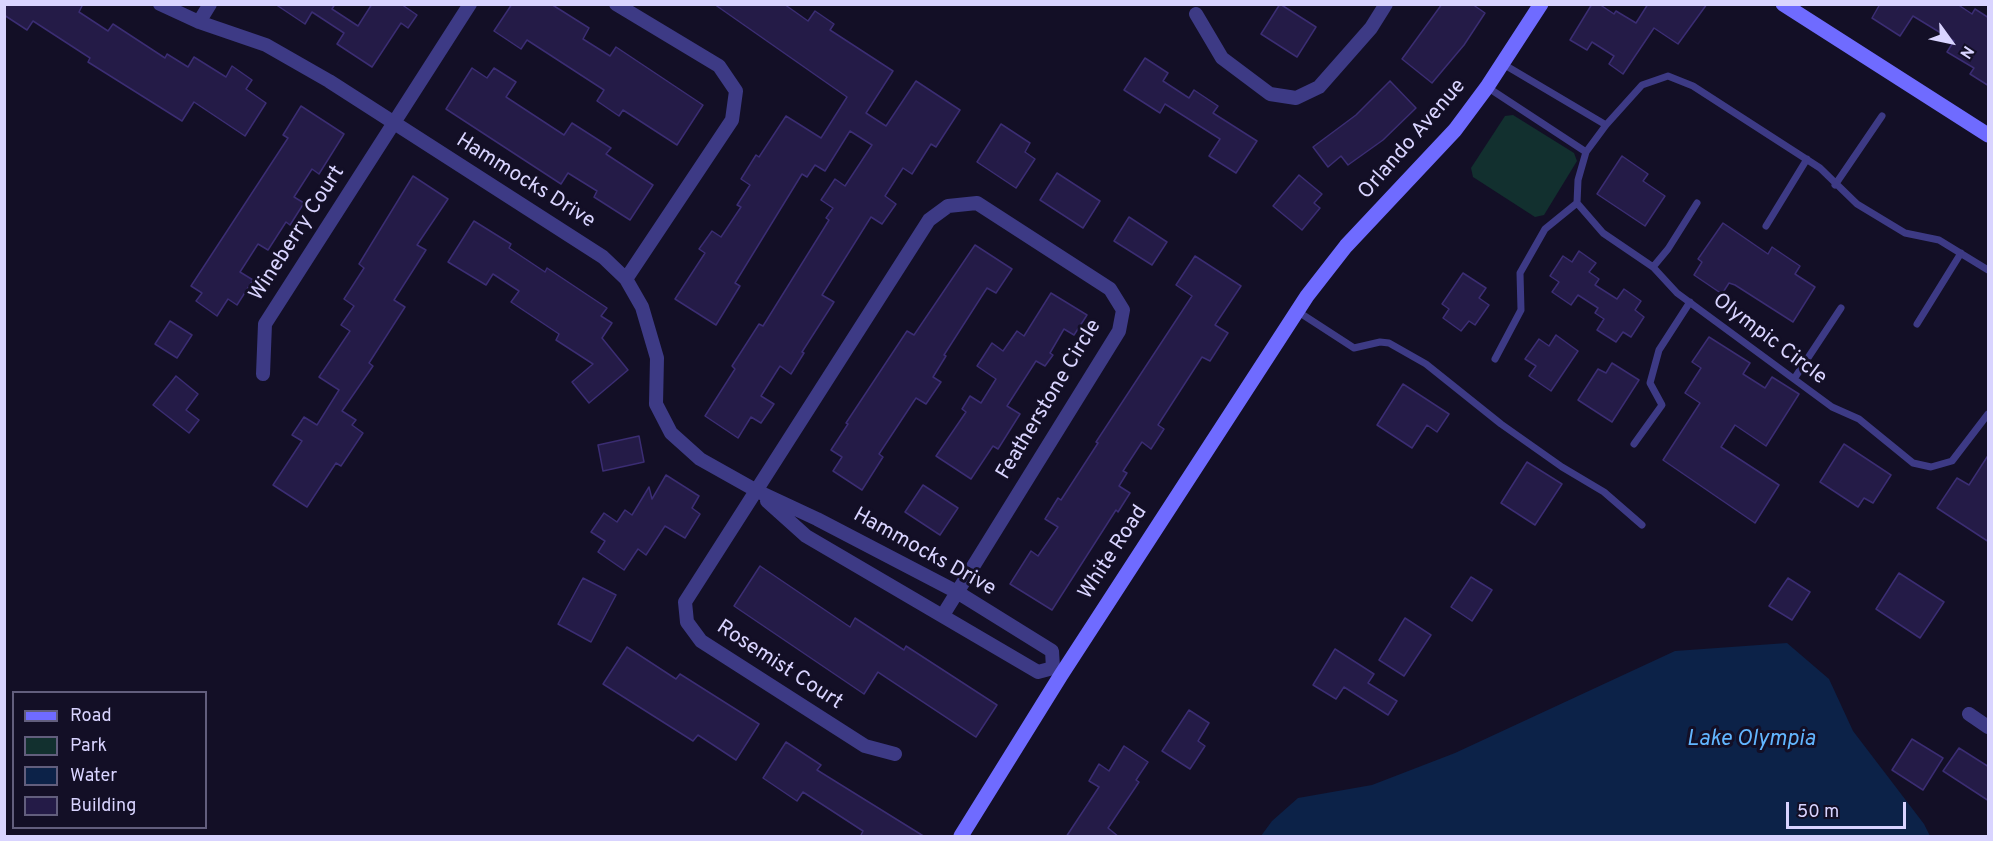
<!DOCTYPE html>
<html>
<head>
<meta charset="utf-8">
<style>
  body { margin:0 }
  #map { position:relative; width:1993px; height:841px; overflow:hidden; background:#130f26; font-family:Overpass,sans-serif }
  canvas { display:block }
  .frame { position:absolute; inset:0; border:6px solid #d9d4ff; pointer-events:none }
  .legend { position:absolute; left:12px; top:691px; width:195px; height:138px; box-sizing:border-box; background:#130f26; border:2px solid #625e7d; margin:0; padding:8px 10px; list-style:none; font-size:18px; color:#d9d4ff }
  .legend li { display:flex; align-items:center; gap:12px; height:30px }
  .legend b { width:30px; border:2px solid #625e7d }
  .north { position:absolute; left:1921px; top:12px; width:60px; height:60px; -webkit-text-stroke:4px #130f26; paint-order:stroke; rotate:123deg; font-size:16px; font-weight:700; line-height:24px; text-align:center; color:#d9d4ff }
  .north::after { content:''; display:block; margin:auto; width:21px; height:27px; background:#d9d4ff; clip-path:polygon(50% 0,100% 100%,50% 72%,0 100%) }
  .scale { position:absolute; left:1786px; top:802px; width:120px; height:27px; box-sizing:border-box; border:3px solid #d9d4ff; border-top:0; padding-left:8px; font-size:18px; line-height:21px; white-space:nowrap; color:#d9d4ff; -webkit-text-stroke:4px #130f26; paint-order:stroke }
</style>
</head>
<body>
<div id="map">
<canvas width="1993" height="841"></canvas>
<div class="frame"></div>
<ul class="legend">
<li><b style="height:8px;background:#6f6bff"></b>Road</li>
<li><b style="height:16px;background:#12302f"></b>Park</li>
<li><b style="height:16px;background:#0c2248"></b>Water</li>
<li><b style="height:16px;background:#241b47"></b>Building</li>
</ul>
<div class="north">N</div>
<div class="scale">50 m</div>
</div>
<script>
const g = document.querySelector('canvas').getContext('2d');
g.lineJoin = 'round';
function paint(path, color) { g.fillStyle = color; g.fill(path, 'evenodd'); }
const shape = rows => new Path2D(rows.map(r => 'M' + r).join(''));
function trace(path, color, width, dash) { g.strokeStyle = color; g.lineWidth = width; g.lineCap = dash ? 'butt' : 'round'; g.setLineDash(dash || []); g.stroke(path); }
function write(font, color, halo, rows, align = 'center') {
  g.font = font + ' Overpass,sans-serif'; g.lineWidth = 6; g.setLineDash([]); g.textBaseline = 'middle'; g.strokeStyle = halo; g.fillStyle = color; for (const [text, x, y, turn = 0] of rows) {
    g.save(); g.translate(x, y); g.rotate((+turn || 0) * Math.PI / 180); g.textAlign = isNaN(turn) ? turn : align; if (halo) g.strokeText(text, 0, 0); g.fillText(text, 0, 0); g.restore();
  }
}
const green = shape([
  [1513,115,1574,153,1577,161,1544,215,1535,217,1473,177,1471,168,1505,116]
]);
const water = shape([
  [1787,643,1829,679,1853,731,1924,824,1930,836,1261,836,1272,821,1298,798,1372,785,1455,753,1675,651]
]);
const building = shape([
  [4,4,83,4,79,12,108,31,113,24,165,58,167,54,188,67,194,57,226,77,232,66,252,80,246,89,266,103,245,136,194,102,182,121,88,62,90,58,33,21,27,30,4,15,4,4],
  [275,4,335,4,332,9,358,26,372,4,401,4,417,15,408,28,401,23,372,67,337,44,344,33,312,12,305,24,275,4],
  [512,4,551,4,589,28,583,39,610,56,616,47,703,105,677,145,623,110,619,116,597,101,604,90,527,40,521,49,494,31,512,4],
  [714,4,784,4,808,21,815,11,834,24,830,30,893,71,866,113,886,126,916,81,960,110,936,147,931,144,912,174,903,168,885,196,896,204,882,224,871,217,822,295,834,302,802,352,804,353,791,374,780,366,761,396,774,404,761,423,751,417,738,438,705,416,735,369,732,366,759,324,763,326,829,220,826,218,833,208,821,200,835,179,845,186,872,145,850,131,825,171,815,165,807,177,802,174,735,283,740,286,716,325,675,299,705,253,699,249,712,231,721,237,741,207,737,205,750,185,741,179,756,155,759,157,786,116,821,138,847,97,714,4],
  [1280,4,1316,27,1297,57,1261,34,1280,4],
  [1442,4,1472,4,1485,13,1464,45,1432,83,1402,59,1442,4],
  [1592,4,1599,4,1614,14,1616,11,1636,23,1648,4,1707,4,1678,44,1654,28,1623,74,1609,64,1614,56,1592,42,1587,50,1570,40,1592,4],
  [1880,4,1957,4,1972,14,1975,9,1989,18,1989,86,1970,74,1974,68,1947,52,1954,41,1913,16,1900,36,1872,18,1880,4],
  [1145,58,1168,73,1163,81,1189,98,1194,90,1218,106,1213,113,1257,141,1236,173,1209,156,1220,139,1165,104,1160,113,1124,90,1145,58],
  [472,68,487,78,494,68,516,82,506,97,564,135,572,123,611,148,606,154,653,185,630,220,594,197,597,191,568,173,561,184,446,109,472,68],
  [1390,81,1416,108,1383,140,1348,165,1341,156,1328,167,1313,147,1356,115,1390,81],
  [301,106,344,134,319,174,312,169,294,197,304,203,290,225,286,222,268,250,258,244,240,272,253,280,237,305,228,299,217,316,196,301,202,293,191,286,288,138,283,135,301,106],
  [1001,124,1030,143,1025,152,1035,159,1016,188,977,162,1001,124],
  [1622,156,1648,174,1643,181,1665,196,1645,226,1597,194,1622,156],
  [1057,173,1100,201,1083,228,1040,200,1057,173],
  [1299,175,1322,194,1314,203,1320,208,1302,230,1273,206,1299,175],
  [413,176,448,199,417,245,426,250,394,300,405,307,369,363,373,366,342,411,356,420,352,425,363,433,341,466,336,463,307,507,273,485,302,441,292,435,304,417,317,425,339,390,319,377,350,331,341,325,354,306,344,299,364,268,359,264,413,176],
  [1129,217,1167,242,1152,265,1114,241,1129,217],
  [474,221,511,244,509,248,545,272,547,268,607,308,601,316,612,323,602,338,628,370,589,403,572,382,593,364,556,340,559,334,511,302,519,291,493,274,486,285,448,262,474,221],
  [1723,223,1768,254,1772,247,1800,266,1795,274,1815,287,1793,322,1735,285,1729,283,1722,294,1694,275,1702,262,1698,259,1723,223],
  [975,245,1012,269,996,293,987,288,944,355,946,356,933,377,941,382,926,404,916,398,879,454,883,457,862,490,833,471,842,457,831,450,848,424,846,423,907,331,914,335,975,245],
  [1579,251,1596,263,1589,272,1599,279,1595,285,1617,299,1624,289,1641,301,1635,310,1644,317,1631,337,1623,332,1616,342,1597,330,1604,319,1595,313,1598,308,1578,295,1571,305,1552,292,1559,282,1550,276,1563,256,1572,262,1579,251],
  [1195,256,1241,286,1215,325,1228,333,1210,361,1202,357,1158,425,1164,429,1151,449,1142,442,1123,471,1127,473,1119,486,1130,493,1118,512,1116,510,1052,610,1010,584,1031,551,1038,556,1058,527,1045,519,1058,498,1061,500,1098,443,1096,442,1192,296,1176,285,1195,256],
  [1463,273,1486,288,1479,298,1489,305,1475,325,1469,321,1461,331,1443,318,1449,309,1442,304,1463,273],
  [1051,293,1087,315,1074,335,1064,329,1050,353,1053,355,1045,366,1036,361,1007,406,1020,414,998,449,993,446,971,479,936,456,966,412,962,409,970,396,981,403,996,379,977,366,992,343,1003,351,1017,331,1024,336,1051,293],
  [170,321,192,335,177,358,155,344,170,321],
  [1556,335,1578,351,1551,391,1529,376,1536,366,1525,359,1539,339,1549,346,1556,335],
  [1709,337,1750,363,1743,374,1765,388,1772,377,1799,394,1766,446,1735,425,1721,447,1779,485,1755,523,1663,460,1700,403,1685,393,1701,368,1692,362,1709,337],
  [1612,363,1639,380,1612,422,1578,400,1598,369,1606,373,1612,363],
  [176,376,198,394,186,410,199,420,189,433,153,405,176,376],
  [1403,384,1449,414,1437,432,1427,425,1412,448,1377,425,1403,384],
  [639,436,644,462,603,471,598,445,639,436],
  [1844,444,1891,475,1873,503,1864,498,1858,507,1820,482,1844,444],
  [1989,454,1989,542,1937,508,1957,478,1969,485,1989,454],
  [1527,462,1562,484,1535,525,1501,503,1527,462],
  [666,475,699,496,692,508,700,514,685,538,665,526,646,555,638,549,624,570,598,552,605,541,591,532,604,513,617,522,625,510,632,515,649,487,652,499,666,475],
  [923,485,958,508,940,535,905,512,923,485],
  [760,566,850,627,855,618,904,650,906,646,997,705,976,737,878,672,864,694,734,606,760,566],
  [1899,573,1944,602,1920,638,1876,609,1899,573],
  [1471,577,1492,590,1472,621,1451,607,1471,577],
  [583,578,616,595,591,642,558,624,583,578],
  [1788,578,1810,592,1792,620,1769,606,1788,578],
  [1405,618,1431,635,1404,676,1379,660,1405,618],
  [627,647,676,679,680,674,759,724,736,760,698,735,693,741,603,684,627,647],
  [1335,649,1374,674,1368,683,1397,701,1388,715,1344,687,1336,699,1313,685,1335,649],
  [1189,710,1209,723,1198,741,1205,746,1190,769,1162,751,1189,710],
  [1912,739,1943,758,1923,790,1892,770,1912,739],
  [786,742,821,765,817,770,925,837,860,837,863,831,803,792,797,801,763,778,786,742],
  [1124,746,1148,762,1136,780,1139,782,1108,828,1119,837,1066,837,1099,787,1089,781,1099,764,1109,771,1124,746],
  [1959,748,1989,767,1989,801,1943,771,1959,748]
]);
const lane = shape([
  [1503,64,1606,125],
  [1487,87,1586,152],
  [1835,185,1882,116],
  [1766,226,1807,159],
  [1653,267,1668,249,1697,203],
  [1988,270,1939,240,1905,233,1857,204,1820,168,1693,86,1668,76,1642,85,1606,125,1586,152,1578,180,1577,203,1603,233,1653,267,1677,293,1832,407,1859,419,1913,463,1931,467,1952,461,1988,414],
  [1297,311,1354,348,1380,342,1389,343,1426,364,1501,424,1562,467,1604,492,1642,525],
  [1917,324,1961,253],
  [1495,359,1521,310,1520,273,1545,229,1577,203],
  [1794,379,1841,308],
  [1634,444,1662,405,1650,383,1659,350,1690,302]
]);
const street = shape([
  [160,4,199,22,266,45,329,81,603,257,626,279,642,307,657,358,656,404,671,433,700,459,757,491,817,519,957,592,1052,651,1053,668],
  [616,4,719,66,736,91,732,120,626,279],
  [1196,14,1222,58,1270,94,1296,98,1319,87,1371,28,1386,4],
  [199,22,210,4],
  [263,374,265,324,470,4],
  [767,501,806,536,1038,672,1053,668],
  [1969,714,1988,727],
  [895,754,865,746,701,641,687,622,685,602,929,220,948,206,977,203,1110,289,1123,310,1119,331,943,615]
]);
const secondary = shape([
  [1783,4,1988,135],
  [961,836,1061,675,1307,296,1346,246,1455,130,1487,87,1541,4]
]);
const streetNames = [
  ["Orlando Avenue",1413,140,-49],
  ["Hammocks Drive",525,182,32],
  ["Wineberry Court",298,234,-57],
  ["Olympic Circle",1769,340,37],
  ["Featherstone Circle",1050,400,-59],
  ["Hammocks Drive",924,553,29],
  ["White Road",1114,553,-57],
  ["Rosemist Court",779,666,33]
];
const waterNames = [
  ["Lake Olympia",1751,741]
];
paint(green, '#12302f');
paint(water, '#0c2248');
paint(building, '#241b47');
trace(building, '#3b2d73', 1.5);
trace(lane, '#3d3a85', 7);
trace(street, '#3d3a85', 14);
trace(secondary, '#6f6bff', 15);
write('21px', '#d9d4ff', '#130f26', streetNames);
write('italic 22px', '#62b6ff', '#130f26', waterNames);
</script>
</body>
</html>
